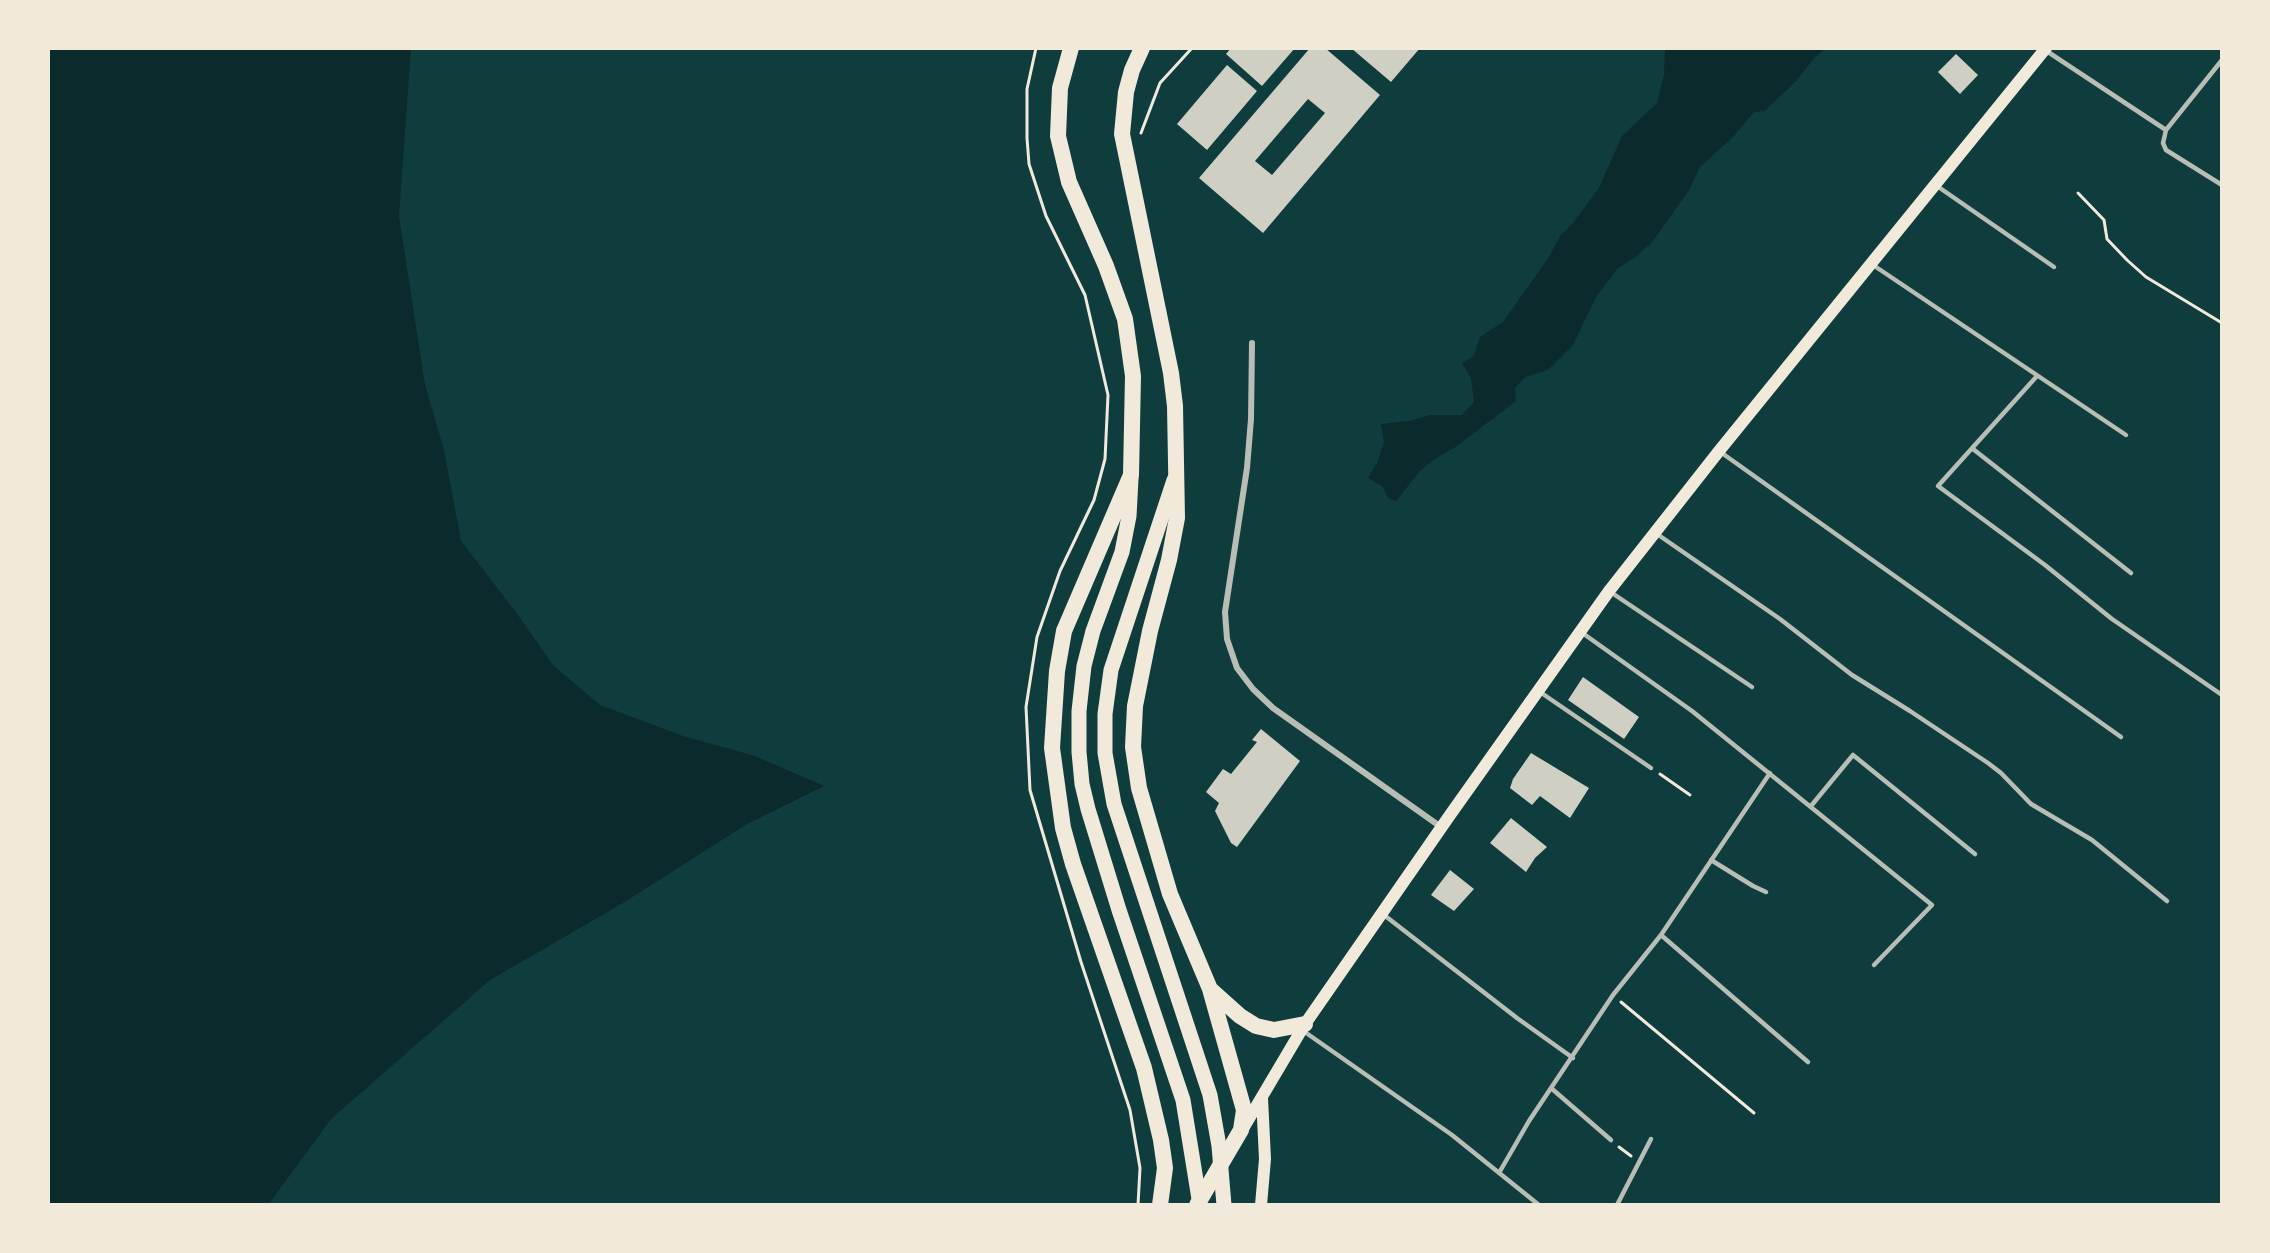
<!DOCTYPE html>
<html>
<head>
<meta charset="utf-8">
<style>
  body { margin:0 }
  #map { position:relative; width:2270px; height:1253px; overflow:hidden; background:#0f3d3e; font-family:"Asap Condensed",sans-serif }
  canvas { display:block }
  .frame { position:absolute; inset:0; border:50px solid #f1e9da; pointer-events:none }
</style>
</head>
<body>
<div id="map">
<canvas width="2270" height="1253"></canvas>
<div class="frame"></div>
</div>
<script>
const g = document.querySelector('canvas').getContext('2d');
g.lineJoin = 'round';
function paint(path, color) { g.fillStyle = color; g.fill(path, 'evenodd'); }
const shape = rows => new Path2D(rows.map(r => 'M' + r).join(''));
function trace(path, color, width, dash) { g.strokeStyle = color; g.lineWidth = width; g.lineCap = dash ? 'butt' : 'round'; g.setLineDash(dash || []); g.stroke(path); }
const water = shape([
  [48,48,411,48,399,216,425,385,444,450,461,541,515,611,553,665,600,705,683,736,755,756,824,786,747,824,623,903,490,980,331,1119,268,1205,48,1205],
  [1665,48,1826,48,1815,57,1796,81,1765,111,1754,112,1733,137,1700,167,1689,190,1653,241,1636,257,1618,268,1596,297,1573,345,1548,370,1525,377,1515,388,1516,401,1454,448,1436,458,1420,471,1396,501,1388,498,1382,486,1368,478,1377,463,1384,442,1381,424,1410,421,1429,415,1462,415,1474,402,1471,378,1462,363,1474,356,1480,337,1503,322,1549,257,1560,236,1573,223,1599,188,1622,136,1657,103,1664,75]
]);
const building = shape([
  [1231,48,1295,48,1262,86,1226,54],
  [1310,48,1325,48,1380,95,1263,233,1199,178],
  [1308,99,1325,113,1272,175,1255,161],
  [1351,48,1420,48,1391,82],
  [1956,54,1978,75,1960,94,1938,72],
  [1227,65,1257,91,1207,150,1177,124],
  [1583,677,1639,717,1624,739,1568,700],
  [1261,729,1300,761,1237,847,1231,843,1215,811,1219,803,1206,792,1223,769,1231,774,1257,742,1252,740],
  [1531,753,1589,788,1570,818,1540,796,1532,805,1510,788,1513,779],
  [1511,818,1547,847,1535,858,1526,872,1490,843],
  [1450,870,1474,889,1454,911,1431,895]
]);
const path = shape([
  [1036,48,1027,89,1027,138,1029,164,1046,216,1085,295,1108,395,1105,459,1094,500,1060,571,1037,637,1026,707,1030,790,1081,962,1130,1110,1140,1168,1138,1205],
  [1141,133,1160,83,1192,48],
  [2078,193,2104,220,2107,239,2127,260,2146,277,2222,323],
  [1660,774,1690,795],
  [1621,1002,1754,1113],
  [1619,1147,1631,1156]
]);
const service = shape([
  [2045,50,2166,130,2222,60],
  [2166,130,2163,143,2166,150,2222,185],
  [1937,186,2054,267],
  [1873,265,2126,435],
  [2037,376,1938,486,2045,565,2112,619,2222,695],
  [1973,449,2131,573],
  [1719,451,2121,737],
  [1657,534,1780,619,1852,675,1910,711,1988,763,2001,773,2031,804,2092,840,2167,901],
  [1609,591,1752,687],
  [1581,632,1692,711,1932,905,1874,965],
  [1540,692,1651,768],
  [1811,806,1853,755,1975,854],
  [1711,860,1753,886,1766,892],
  [1384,915,1517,1018,1573,1058],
  [1661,935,1808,1062],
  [1302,1030,1452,1135,1539,1205],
  [1551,1088,1611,1140],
  [1499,1173,1529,1121,1613,995,1661,935,1770,773],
  [1617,1205,1651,1139]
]);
const minor = shape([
  [1252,343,1251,419,1247,468,1225,612,1227,639,1237,668,1253,689,1273,708,1441,827]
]);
const secondary = shape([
  [1244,1127,1305,1024,1450,815,1609,591,1719,451,2046,48],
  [1261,1205,1265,1159,1262,1098]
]);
const primary = shape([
  [1131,479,1129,516,1122,552,1093,631,1084,666,1079,711,1079,752,1082,784,1088,809,1119,910,1183,1100,1200,1205],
  [1174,480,1111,670,1105,714,1105,753,1114,804,1210,1095,1219,1146,1224,1205]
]);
const trunk = shape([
  [1071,48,1060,88,1058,136,1069,182,1106,266,1125,319,1133,376,1131,475,1064,631,1057,671,1052,748,1063,828,1073,864,1144,1068,1161,1140,1165,1168,1160,1205],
  [1142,48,1132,70,1126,92,1122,134,1171,373,1175,406,1177,518,1169,560,1150,631,1135,706,1133,747,1139,788,1170,894,1210,989,1244,1110,1241,1130,1197,1205],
  [1211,990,1240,1016,1256,1026,1274,1030,1305,1024]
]);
paint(water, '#0a2a2b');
paint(building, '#cfcfc3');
trace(path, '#f1e9da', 3);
trace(service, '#b8beb3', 4.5);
trace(minor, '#b8beb3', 6);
trace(secondary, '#f1e9da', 12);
trace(primary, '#f1e9da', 15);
trace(trunk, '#f1e9da', 16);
</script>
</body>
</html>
